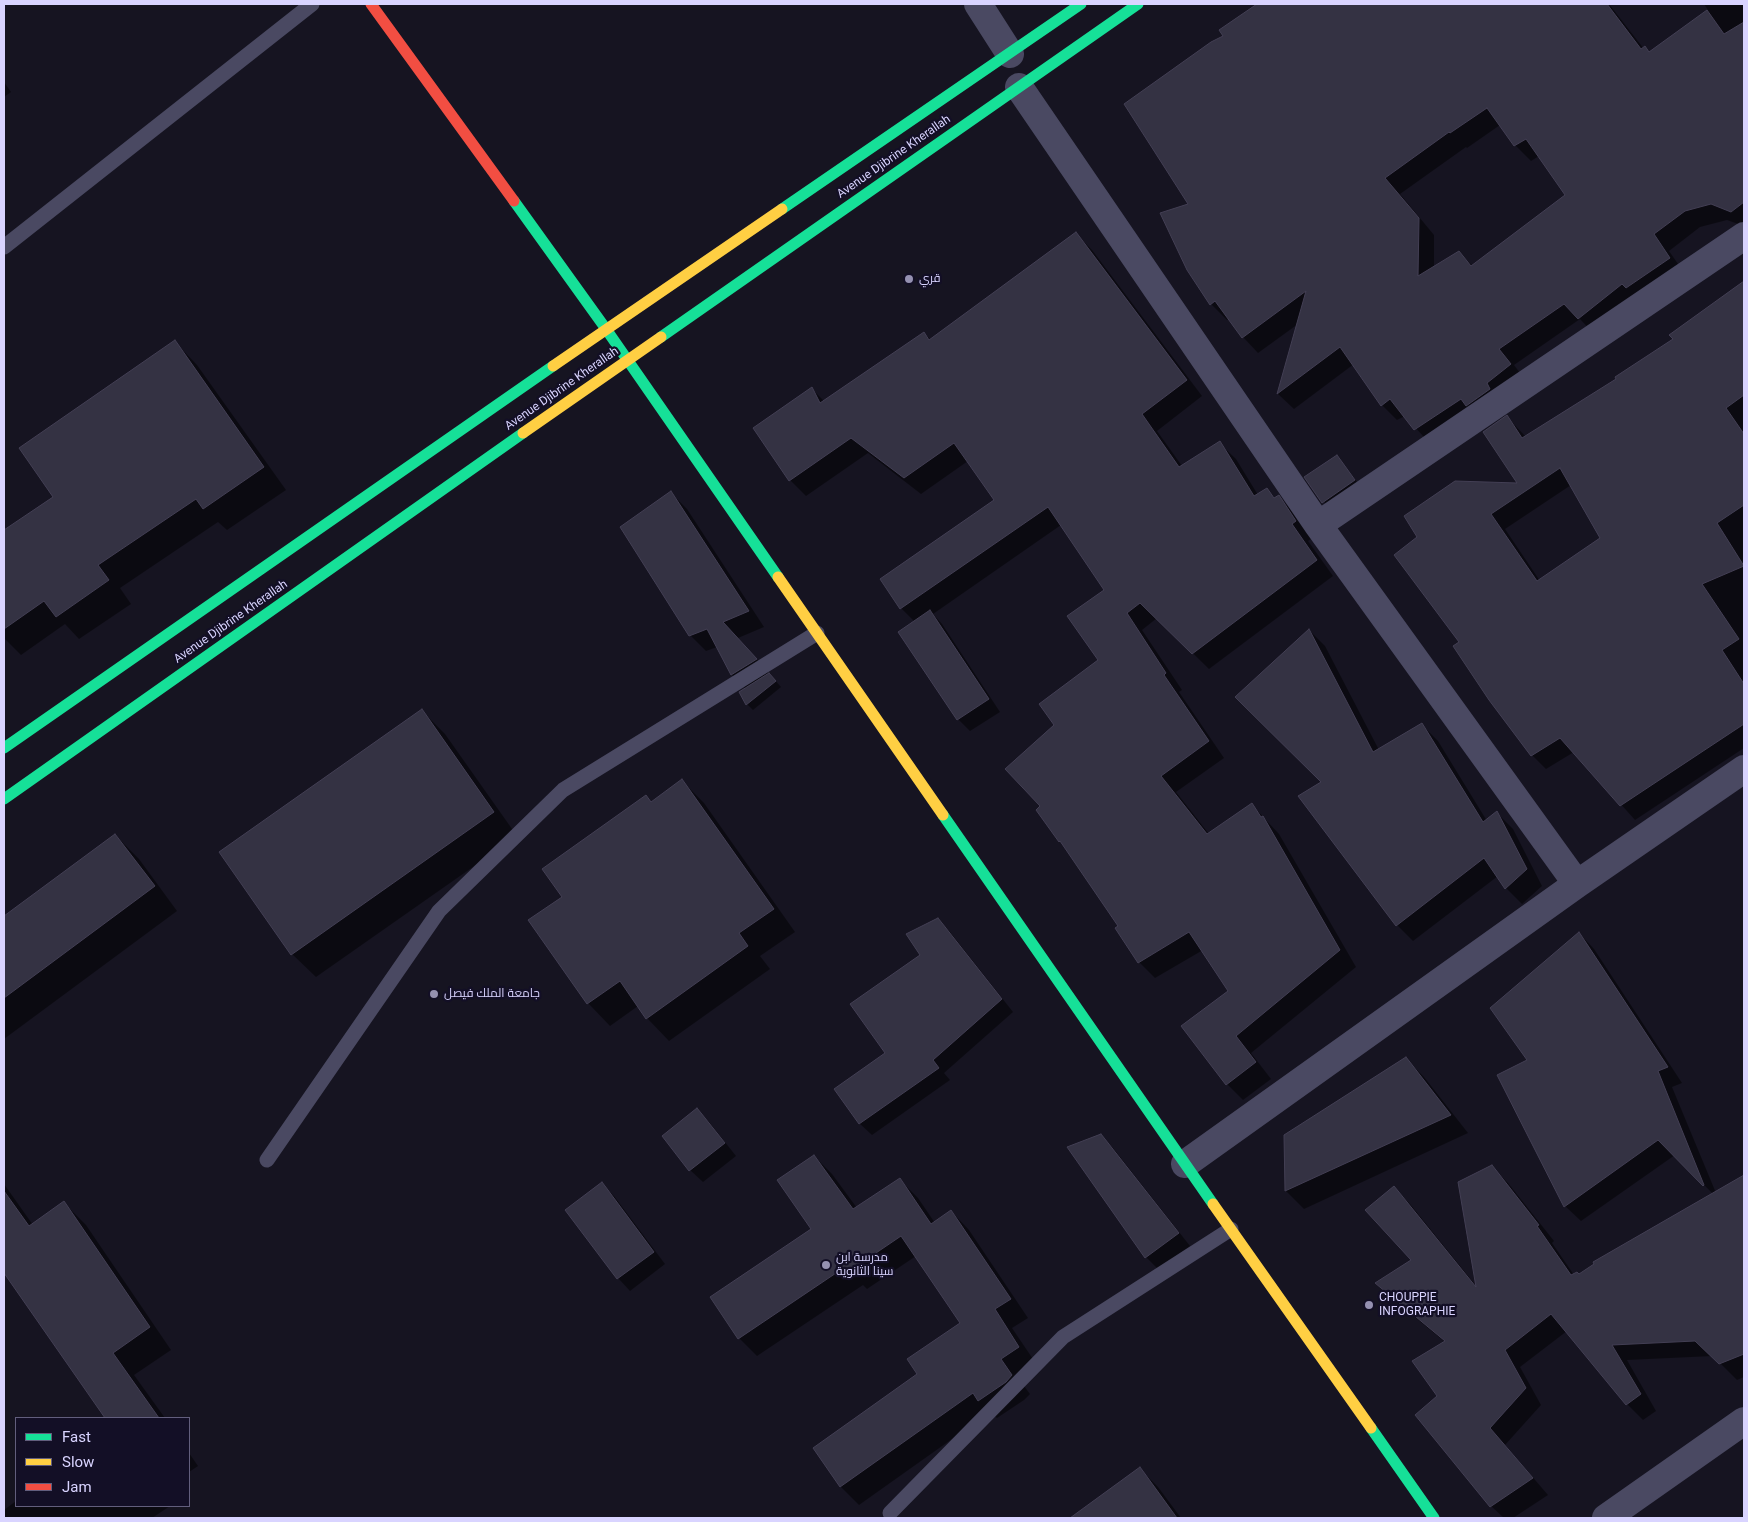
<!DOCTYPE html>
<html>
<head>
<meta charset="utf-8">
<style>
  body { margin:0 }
  #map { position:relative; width:1748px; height:1522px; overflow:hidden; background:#161421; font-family:Roboto,sans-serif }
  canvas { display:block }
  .frame { position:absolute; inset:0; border:5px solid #d9d4ff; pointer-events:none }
  .legend { position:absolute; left:15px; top:1417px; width:175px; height:90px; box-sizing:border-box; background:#130f26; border:1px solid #625e7d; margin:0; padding:6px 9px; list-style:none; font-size:15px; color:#d9d4ff }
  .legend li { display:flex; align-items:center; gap:10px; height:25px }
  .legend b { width:25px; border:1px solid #625e7d }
</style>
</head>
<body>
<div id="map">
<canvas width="1748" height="1522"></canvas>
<div class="frame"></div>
<ul class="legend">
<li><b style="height:6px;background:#16e098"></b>Fast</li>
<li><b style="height:6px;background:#ffcf43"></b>Slow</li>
<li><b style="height:6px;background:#f24e42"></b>Jam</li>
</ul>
</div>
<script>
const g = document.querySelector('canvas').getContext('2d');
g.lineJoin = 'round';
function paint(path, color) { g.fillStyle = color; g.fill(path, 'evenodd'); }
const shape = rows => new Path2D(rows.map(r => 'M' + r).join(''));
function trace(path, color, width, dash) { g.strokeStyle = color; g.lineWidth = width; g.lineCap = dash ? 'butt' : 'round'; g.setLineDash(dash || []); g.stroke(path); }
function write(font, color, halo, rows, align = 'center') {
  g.font = font + ' Roboto,Cairo,sans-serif'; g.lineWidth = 4.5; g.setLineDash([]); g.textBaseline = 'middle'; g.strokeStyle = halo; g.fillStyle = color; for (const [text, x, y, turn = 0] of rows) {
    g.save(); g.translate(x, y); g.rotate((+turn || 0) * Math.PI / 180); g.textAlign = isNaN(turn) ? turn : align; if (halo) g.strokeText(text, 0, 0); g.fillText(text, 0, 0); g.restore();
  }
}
const shadow = shape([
  [1259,4,1487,4,1401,59,1402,62,1543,4,1609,4,1644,49,1645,48,1650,53,1708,10,1704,4,1744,4,1744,226,1727,220,1700,227,1669,251,1685,274,1594,334,1580,319,1514,365,1526,381,1431,445,1405,416,1397,420,1382,405,1354,364,1294,409,1278,394,1298,324,1258,353,1243,337,1229,318,1227,320,1211,304,1188,269,1190,205,1225,36,1221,31],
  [1500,125,1515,145,1531,161,1539,156,1566,195,1473,266,1459,253,1434,268,1434,235,1400,194,1466,147,1467,148],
  [4,82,11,92,4,97],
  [1076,234,1092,250,1202,396,1157,431,1182,466,1219,443,1236,459,1258,495,1267,489,1276,499,1279,497,1295,513,1312,538,1308,541,1333,576,1209,669,1157,618,1142,630,1182,690,1179,692,1224,758,1176,792,1209,834,1252,805,1279,834,1356,967,1251,1053,1271,1079,1243,1100,1227,1084,1230,991,1203,950,1155,978,1139,962,1119,926,1066,847,1037,810,1042,806,1056,725,1100,661,1106,591,1061,525,933,614,942,624,1000,712,970,731,958,719,915,622,901,608,882,579,996,500,968,461,921,494,868,453,806,496,790,480,812,389,824,401,924,333,931,340],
  [1744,280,1744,748,1635,820,1574,752,1546,769,1532,755,1461,642,1395,555,1519,484,1507,417,1526,437,1618,379,1674,340,1743,283,1742,282],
  [1571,485,1602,539,1540,581,1505,529],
  [175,342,197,365,286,490,227,530,218,522,120,588,131,604,79,639,65,624,21,655,4,638,4,531,55,498],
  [1337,456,1360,486,1329,508,1306,478],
  [671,493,687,509,764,627,738,638,781,687,753,710,747,704,741,692,746,689,732,675,717,647,706,651,690,635],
  [1309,630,1325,646,1379,750,1422,725,1438,741,1487,821,1497,813,1513,829,1542,886,1522,904,1506,888,1498,876,1413,941,1397,925,1323,783],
  [422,711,445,734,517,836,316,977,292,954],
  [682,781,704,803,795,932,760,956,770,969,669,1041,647,1018,638,1006,610,1026,588,1003,564,897,646,797,652,803],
  [115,835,139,859,177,911,4,1039,4,918],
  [938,920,950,932,1013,1012,944,1073,950,1080,872,1135,859,1123,887,1054,922,956],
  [1579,933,1594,949,1682,1083,1672,1087,1716,1193,1735,1186,1744,1179,1744,1377,1737,1380,1713,1356,1627,1360,1656,1411,1643,1420,1627,1404,1567,1331,1520,1367,1541,1405,1505,1445,1548,1495,1513,1518,1504,1518,1491,1506,1439,1396,1445,1342,1393,1299,1377,1284,1413,1260,1394,1188,1410,1204,1477,1287,1492,1167,1508,1183,1554,1241,1552,1243,1574,1275,1579,1275,1713,1194,1675,1155,1581,1221,1565,1206,1529,1060],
  [1406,1059,1424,1077,1468,1133,1304,1209,1286,1191,1285,1135],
  [697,1110,709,1122,736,1156,703,1182,690,1170,664,1136],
  [1100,1136,1113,1148,1190,1246,1158,1269,1146,1257],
  [814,1156,832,1174,857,1208,900,1180,918,1198,935,1223,951,1211,969,1230,1028,1318,1012,1328,1037,1365,1018,1378,1030,1394,1024,1400,997,1418,990,1412,859,1505,841,1487,815,1449,919,1375,962,1324,916,1256,867,1289,863,1285,757,1356,739,1338,813,1229],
  [4,1184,33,1225,64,1203,86,1225,171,1350,134,1375,165,1418,107,1418,4,1271],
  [602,1184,614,1196,665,1264,630,1291,618,1278],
  [189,1453,198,1466,189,1472],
  [1140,1469,1158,1487,1181,1518,1072,1518],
  [16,1501,16,1506,170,1506,152,1518,4,1518,4,1510]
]);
const building = shape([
  [1257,4,1607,4,1641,49,1645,46,1649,52,1707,10,1724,34,1744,22,1744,202,1731,212,1711,204,1685,211,1654,234,1670,258,1626,288,1622,284,1578,319,1564,304,1499,349,1511,364,1487,383,1490,389,1466,406,1461,399,1414,430,1390,399,1381,406,1340,347,1277,394,1306,291,1242,338,1215,301,1210,305,1187,270,1160,213,1188,204,1124,104,1211,42,1223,36,1219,30,1257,4],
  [1487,108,1514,146,1526,139,1565,195,1471,266,1459,251,1418,276,1419,218,1385,178,1449,132,1450,133,1487,108],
  [1076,232,1187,380,1142,414,1179,467,1220,441,1254,496,1267,488,1274,498,1279,495,1296,521,1292,524,1317,560,1192,654,1140,603,1127,613,1166,673,1164,675,1209,741,1161,776,1207,834,1252,803,1261,817,1263,816,1340,950,1236,1036,1256,1062,1226,1085,1181,1026,1228,991,1189,932,1138,963,1115,928,1118,926,1060,841,1059,842,1036,810,1040,806,1005,769,1054,725,1039,704,1098,660,1067,616,1104,590,1048,507,900,609,880,579,994,500,954,443,904,478,851,438,789,481,753,428,812,387,820,403,924,332,929,340,1076,232],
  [1744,281,1744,395,1726,408,1744,434,1744,505,1717,523,1744,566,1702,584,1739,639,1722,650,1744,684,1744,724,1620,806,1560,738,1531,756,1489,700,1453,646,1459,642,1394,555,1417,537,1404,516,1455,481,1517,483,1483,432,1507,415,1522,438,1616,379,1615,377,1673,339,1669,335,1744,281],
  [1560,468,1600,538,1537,581,1491,514,1560,468],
  [175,340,264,467,203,509,196,499,98,565,109,580,56,617,44,601,4,629,4,530,53,497,19,448,175,340],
  [1337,455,1355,480,1322,503,1304,477,1337,455],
  [671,491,749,611,723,622,757,659,731,675,707,629,689,636,620,527,671,491],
  [930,610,989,699,957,720,898,632,930,610],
  [1309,629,1373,752,1422,723,1483,822,1497,811,1527,869,1505,889,1484,858,1396,926,1298,796,1321,782,1235,697,1309,629],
  [769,673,776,681,746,705,739,692,769,673],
  [422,709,494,812,291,955,219,852,422,709],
  [682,779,774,909,739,933,748,946,646,1019,620,981,587,1004,528,920,562,897,542,869,646,795,651,802,682,779],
  [115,834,155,886,4,998,4,916,115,834],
  [938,918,1002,999,933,1060,939,1068,859,1124,834,1089,885,1053,850,1004,920,955,906,934,938,918],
  [1579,932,1668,1067,1658,1071,1704,1185,1703,1186,1658,1140,1564,1207,1497,1075,1527,1060,1490,1008,1579,932],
  [1406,1057,1451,1115,1285,1191,1284,1135,1406,1057],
  [697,1108,725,1143,689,1171,662,1136,697,1108],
  [1101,1134,1179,1233,1145,1258,1067,1147,1101,1134],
  [814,1155,853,1209,900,1178,931,1224,951,1210,1011,1299,995,1309,1019,1347,1001,1359,1012,1375,1006,1382,978,1401,973,1393,840,1487,813,1448,917,1374,907,1359,960,1323,901,1236,848,1272,845,1267,738,1339,710,1297,811,1229,777,1180,814,1155],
  [1492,1165,1539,1225,1537,1226,1571,1275,1577,1272,1579,1274,1594,1264,1593,1262,1744,1175,1744,1354,1719,1364,1695,1341,1612,1345,1641,1394,1626,1405,1551,1314,1505,1350,1526,1388,1490,1428,1533,1478,1490,1507,1415,1415,1437,1396,1412,1361,1445,1341,1375,1283,1411,1260,1365,1210,1394,1186,1476,1287,1458,1182,1492,1165],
  [602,1182,654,1252,617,1279,565,1210,602,1182],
  [4,1191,29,1226,64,1201,150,1327,113,1353,159,1418,105,1418,4,1273,4,1191],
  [1140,1467,1177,1518,1070,1518,1140,1467]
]);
const lane = shape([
  [4,247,312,4],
  [267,1160,439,911,563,790,817,633],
  [890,1513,1063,1337,1231,1229]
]);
const street = shape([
  [978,4,1010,54],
  [1019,87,1318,525,1577,884],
  [1318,525,1744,236],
  [1185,1164,1577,884,1744,769],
  [1606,1518,1744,1421]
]);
const fast = shape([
  [514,201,606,329,778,577],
  [782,209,1081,4],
  [661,337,1138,4],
  [4,748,553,366],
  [4,799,523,433],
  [943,815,1213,1204],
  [1371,1428,1434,1518]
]);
const slow = shape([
  [553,366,782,209],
  [523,433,661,337],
  [778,577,943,815],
  [1213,1204,1371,1428]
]);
const jam = shape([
  [371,4,514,201]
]);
const markers = [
  [909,279,5,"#9591b1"],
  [434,994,5,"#9591b1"],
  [826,1265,5,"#9591b1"],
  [1369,1305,5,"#9591b1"]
];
const streetNames = [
  ["Avenue Djibrine Kherallah",894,157,-35],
  ["Avenue Djibrine Kherallah",562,389,-35],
  ["Avenue Djibrine Kherallah",231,622,-35]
];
const poiNames = [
  ["قري",919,279],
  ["جامعة الملك فيصل",444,994],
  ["مدرسة ابن",836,1258],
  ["سينا الثانوية",836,1272],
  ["CHOUPPIE",1379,1298],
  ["INFOGRAPHIE",1379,1312]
];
paint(shadow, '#0007');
paint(building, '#343243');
trace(building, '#433f54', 1);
trace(lane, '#4a4962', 15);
trace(street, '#4a4962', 28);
trace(fast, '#16e098', 11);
trace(slow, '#ffcf43', 11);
trace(jam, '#f24e42', 11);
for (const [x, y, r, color] of markers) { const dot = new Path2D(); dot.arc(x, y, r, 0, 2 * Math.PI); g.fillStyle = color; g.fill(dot); trace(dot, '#130f26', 2); }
write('12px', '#d9d4ff', '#130f26', streetNames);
write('12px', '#d9d4ff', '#130f26', poiNames, 'left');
</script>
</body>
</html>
